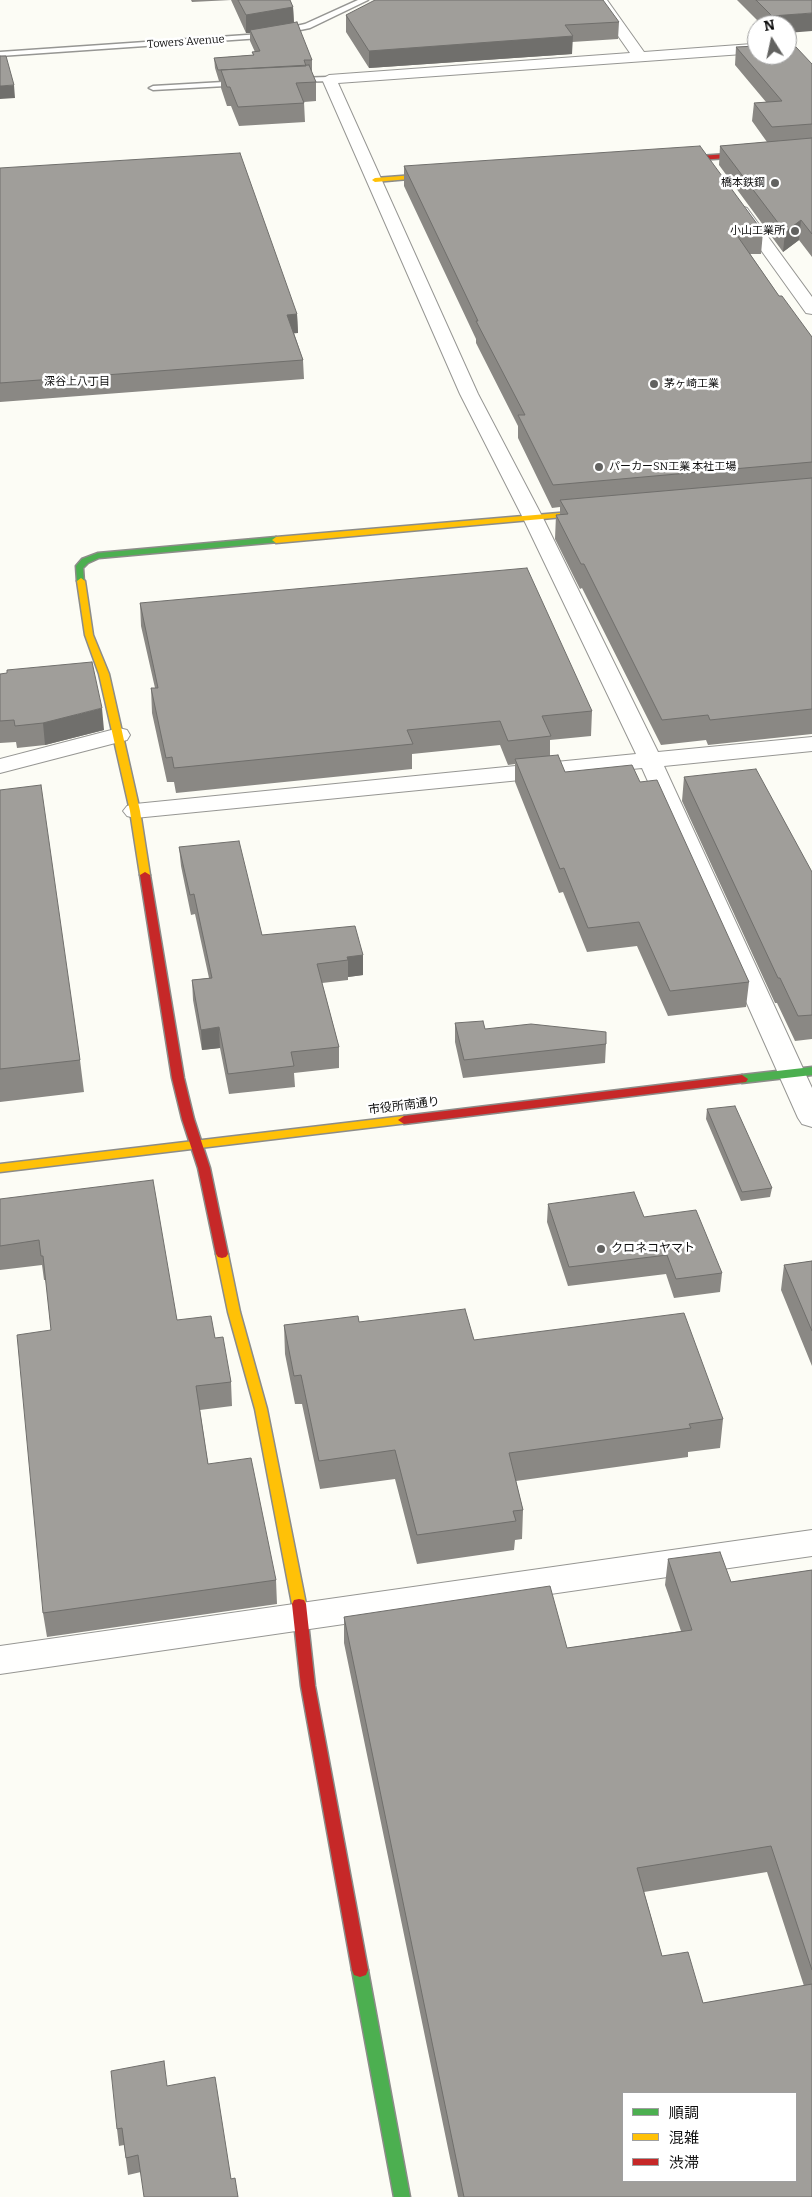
<!DOCTYPE html>
<html>
<head>
<meta charset="utf-8">
<style>
  body { margin:0 }
  #map { position:relative; width:812px; height:2197px; overflow:hidden; background:#fcfcf5; font-family:Bitter,"Noto Sans JP",serif }
  canvas { display:block }
  .legend { position:absolute; left:622px; top:2092px; width:175px; height:90px; box-sizing:border-box; background:#fff; border:1px solid #9f9f9f; margin:0; padding:6px 9px; list-style:none; font-size:15px; color:#0f0f0f }
  .legend li { display:flex; align-items:center; gap:10px; height:25px }
  .legend b { width:25px; border:1px solid #9f9f9f }
  .north { position:absolute; left:747px; top:15px; width:50px; height:50px; box-sizing:border-box; background:#fff; border:1px solid #9f9f9f; border-radius:50%; rotate:350deg; font-size:14px; font-weight:700; line-height:20px; text-align:center; color:#0f0f0f }
  .north::after { content:''; display:block; margin:auto; width:18px; height:22px; background:#626260; clip-path:polygon(50% 0,100% 100%,50% 72%,0 100%) }
</style>
</head>
<body>
<div id="map">
<canvas width="812" height="2197"></canvas>
<ul class="legend">
<li><b style="height:6px;background:#4caf50"></b>順調</li>
<li><b style="height:6px;background:#ffc107"></b>混雑</li>
<li><b style="height:6px;background:#c62828"></b>渋滞</li>
</ul>
<div class="north">N</div>
</div>
<script>
const g = document.querySelector('canvas').getContext('2d');
g.lineJoin = 'round';
const shape = rows => new Path2D(rows.map(r => 'M' + r).join(''));
function trace(path, color, width, dash) { g.strokeStyle = color; g.lineWidth = width; g.lineCap = dash ? 'butt' : 'round'; g.setLineDash(dash || []); g.stroke(path); }
function paint(path, color) { g.fillStyle = color; g.fill(path, 'evenodd'); }
function write(font, color, halo, rows, align = 'center') {
  g.font = font + ' Bitter,"Noto Sans JP",serif'; g.lineWidth = 5; g.setLineDash([]); g.textBaseline = 'middle'; g.strokeStyle = halo; g.fillStyle = color; for (const [text, x, y, turn = 0] of rows) {
    g.save(); g.translate(x, y); g.rotate((+turn || 0) * Math.PI / 180); g.textAlign = isNaN(turn) ? turn : align; if (halo) g.strokeText(text, 0, 0); g.fillText(text, 0, 0); g.restore();
  }
}
const lane = shape([
  [358,0,368,0,310,28,261,38,0,56,0,52,261,34,305,24,358,0],
  [329,77,333,79,332,81,294,82,290,80,294,78,329,77],
  [241,81,244,81,244,85,153,90,149,88,153,86,241,81]
]);
const street = shape([
  [593,0,607,0,644,52,752,44,757,45,757,53,338,83,478,394,543,518,658,752,812,737,812,751,664,766,812,1088,812,1127,802,1124,798,1118,642,768,135,818,127,816,123,811,127,806,135,804,636,754,523,518,460,394,322,79,329,75,630,53,593,0],
  [741,206,747,208,812,297,812,314,806,313,733,211,735,208,741,206],
  [119,728,127,730,130,735,127,740,0,773,0,759,119,728],
  [812,1530,812,1556,0,1674,0,1646,812,1530]
]);
const fast = shape([
  [276,537,280,540,279,542,99,558,88,563,83,568,84,583,81,584,77,581,76,566,82,559,98,553,276,537],
  [812,1067,812,1075,742,1083,736,1079,742,1075,812,1067],
  [360,1963,366,1965,368,1970,410,2197,394,2197,352,1970,354,1965,360,1963]
]);
const slow = shape([
  [441,173,444,175,443,176,375,182,372,180,375,178,441,173],
  [594,510,597,510,597,514,276,543,272,540,276,537,594,510],
  [81,578,85,581,93,635,109,674,140,811,150,875,145,878,140,875,130,811,99,674,85,635,77,581,81,578],
  [404,1116,408,1117,410,1120,408,1123,0,1172,0,1164,404,1116],
  [222,1250,226,1251,228,1254,240,1312,267,1409,306,1604,304,1608,299,1609,294,1608,292,1604,255,1409,228,1312,216,1254,218,1251,222,1250]
]);
const jam = shape([
  [812,148,812,152,671,162,668,160,671,158,812,148],
  [145,872,150,875,184,1078,194,1119,210,1168,228,1254,226,1257,222,1258,218,1257,216,1254,198,1168,182,1119,172,1078,140,875,145,872],
  [742,1075,748,1079,746,1082,404,1124,398,1120,404,1116,742,1075],
  [299,1599,304,1600,306,1604,315,1686,368,1970,366,1975,360,1977,354,1975,352,1970,301,1686,292,1604,294,1600,299,1599]
]);
const wall = shape([
  [191,0,290,0,293,7,294,23,312,60,312,71,311,71,316,82,316,101,304,102,305,122,239,126,231,106,227,106,221,88,221,81,219,81,215,68,214,58,253,55,252,52,255,52,250,41,250,33,246,33,231,0,192,2],
  [737,0,812,0,787,25,762,25],
  [346,15,619,22,618,39,572,42,572,54,369,68,346,32],
  [736,47,812,64,812,257,799,240,783,252,719,165,720,146,767,142,752,121,754,103,766,102,735,65],
  [404,166,763,232,761,254,750,254,779,296,812,337,812,734,708,745,706,740,661,745,582,588,580,589,555,539,556,515,560,515,560,507,552,508,518,438,518,426,476,343,476,339,404,186],
  [0,168,297,314,298,333,294,333,303,360,304,379,0,402],
  [140,603,592,711,591,736,550,740,550,756,565,772,640,782,749,982,746,1007,668,1016,637,946,587,952,563,892,559,893,515,782,515,764,508,765,500,745,412,754,412,769,176,793,174,782,167,782,152,713,151,688,155,688,141,626],
  [0,674,104,730,45,745,17,748,16,742,0,743],
  [684,777,812,872,812,1039,795,1041,777,1003,775,1003,682,801],
  [0,790,80,1060,84,1092,0,1102],
  [179,847,262,935,363,955,363,975,348,977,348,980,322,983,339,1047,339,1068,294,1073,295,1087,229,1094,220,1048,202,1050,193,1000,192,980,209,978,195,914,191,915,181,866],
  [455,1023,485,1029,606,1044,605,1063,463,1078,455,1042],
  [707,1109,772,1188,770,1197,741,1201,706,1119],
  [0,1199,177,1320,215,1338,231,1382,232,1406,200,1410,208,1464,276,1580,277,1604,47,1637,43,1613,51,1330,46,1280,44,1280,42,1265,0,1270],
  [548,1204,722,1273,720,1292,674,1298,666,1274,568,1286,547,1222],
  [812,1261,812,1366,781,1290,784,1265],
  [359,1322,474,1340,723,1419,720,1448,688,1452,688,1457,516,1481,523,1510,522,1539,515,1540,514,1550,417,1564,395,1479,320,1489,302,1404,295,1404,285,1354,284,1325],
  [668,1559,731,1582,812,1570,812,2197,458,2197,344,1643,344,1617,567,1648,681,1631,665,1585],
  [767,1872,804,1986,703,2003,662,1956,644,1892],
  [167,2086,231,2179,238,2197,141,2172,128,2175,124,2145,119,2146,117,2129]
]);
const shadedWall = shape([
  [293,7,294,25,250,30,250,33,246,33,246,15],
  [812,13,812,31,787,33,787,25,772,25,772,16],
  [573,36,572,54,369,68,369,51],
  [14,85,15,98,0,99,0,86],
  [801,220,799,240,783,252,785,232],
  [297,314,298,333,288,334,287,315],
  [102,708,104,730,45,745,43,723],
  [363,955,363,975,348,977,348,960,347,957],
  [219,1027,220,1048,202,1050,201,1030]
]);
const building = shape([
  [238,0,290,0,293,7,246,15,238,0],
  [375,0,603,0,619,22,565,25,573,36,369,51,346,15,375,0],
  [756,0,812,0,812,13,772,16,756,0],
  [297,22,312,60,304,60,306,66,218,70,214,58,254,55,252,52,260,51,250,30,297,22],
  [787,45,796,47,812,64,812,124,772,127,754,103,782,101,736,47,757,46,757,55,787,55,787,45],
  [0,56,6,56,14,85,0,86,0,56],
  [309,65,316,82,296,83,304,103,238,107,230,87,227,87,221,70,309,65],
  [812,138,812,234,801,220,785,232,720,146,812,138],
  [700,146,763,232,736,234,779,296,782,296,812,337,812,462,553,485,518,415,525,415,476,321,478,321,404,166,700,146],
  [240,153,297,314,287,315,303,360,0,383,0,168,240,153],
  [812,478,812,709,710,720,708,715,662,720,584,564,581,564,556,515,568,514,560,500,812,478],
  [527,568,592,711,542,716,551,736,508,741,500,721,407,730,413,744,174,768,172,757,166,758,151,688,158,688,140,603,527,568],
  [92,662,102,708,43,723,15,726,14,720,0,721,0,674,7,673,7,670,92,662],
  [558,755,565,772,632,765,640,782,657,780,749,982,670,991,639,922,588,928,564,868,560,869,515,759,558,755],
  [756,769,812,872,812,1015,798,1016,780,978,778,978,684,777,756,769],
  [41,785,80,1060,0,1069,0,790,41,785],
  [239,841,262,935,355,926,363,955,347,957,348,960,317,964,339,1047,291,1052,294,1066,228,1074,219,1027,201,1030,192,980,212,978,194,894,190,895,179,847,239,841],
  [483,1021,485,1029,531,1024,606,1032,606,1044,464,1060,455,1023,483,1021],
  [735,1106,772,1188,742,1192,707,1109,735,1106],
  [153,1180,177,1320,211,1316,215,1338,223,1337,231,1382,196,1386,208,1464,251,1458,276,1580,43,1613,17,1335,51,1330,43,1256,41,1256,39,1240,0,1246,0,1199,153,1180],
  [634,1192,644,1217,696,1210,722,1273,676,1279,667,1255,569,1267,548,1204,634,1192],
  [812,1261,812,1331,784,1265,812,1261],
  [465,1309,474,1340,684,1313,723,1419,689,1424,691,1428,509,1453,523,1510,513,1511,516,1521,417,1535,395,1450,319,1461,301,1375,294,1376,284,1325,358,1316,359,1322,465,1309],
  [720,1552,731,1582,812,1570,812,1970,771,1846,637,1868,662,1956,688,1952,703,2003,812,1984,812,2197,464,2197,344,1617,550,1586,567,1648,692,1630,668,1559,720,1552],
  [623,2093,796,2093,796,2181,623,2181,623,2093],
  [164,2061,167,2086,215,2077,231,2179,235,2178,238,2197,144,2197,138,2155,126,2158,122,2128,117,2129,111,2071,164,2061]
]);
const markers = [
  [775,183,5,"#626260"],
  [795,231,5,"#626260"],
  [654,384,5,"#626260"],
  [599,467,5,"#626260"],
  [601,1249,5,"#626260"]
];
const farStreetnames = [
  ["Towers Avenue",186,42,-4]
];
const farPoinames = [
  ["橋本鉄鋼",765,183],
  ["小山工業所",785,231],
  ["茅ヶ崎工業",664,384,"left"],
  ["パーカーSN工業 本社工場",609,467,"left"]
];
const farNeighbourhoodnames = [
  ["深谷上八丁目",77,382]
];
const streetNames = [
  ["市役所南通り",404,1106,-7]
];
const poiNames = [
  ["クロネコヤマト",611,1249]
];
trace(lane, '#969693', 3);
trace(street, '#969693', 2);
trace(fast, '#8c8c89', 3);
trace(slow, '#8c8c89', 3);
trace(jam, '#8c8c89', 3);
paint(lane, '#fffffe');
paint(street, '#fffffe');
paint(fast, '#4caf50');
paint(slow, '#ffc107');
paint(jam, '#c62828');
paint(wall, '#8a8884');
paint(shadedWall, '#706f6c');
paint(building, '#a09e9a');
trace(building, '#706f6c', 1);
for (const [x, y, r, color] of markers) { const dot = new Path2D(); dot.arc(x, y, r, 0, 2 * Math.PI); g.fillStyle = color; g.fill(dot); trace(dot, '#fff', 2); }
write('11px', '#0f0f0f', '#fff', farStreetnames);
write('11px', '#0f0f0f', '#fff', farPoinames, 'right');
write('11px', '#0f0f0f', '#fff', farNeighbourhoodnames);
write('12px', '#0f0f0f', '#fff', streetNames);
write('12px', '#0f0f0f', '#fff', poiNames, 'left');
</script>
</body>
</html>
